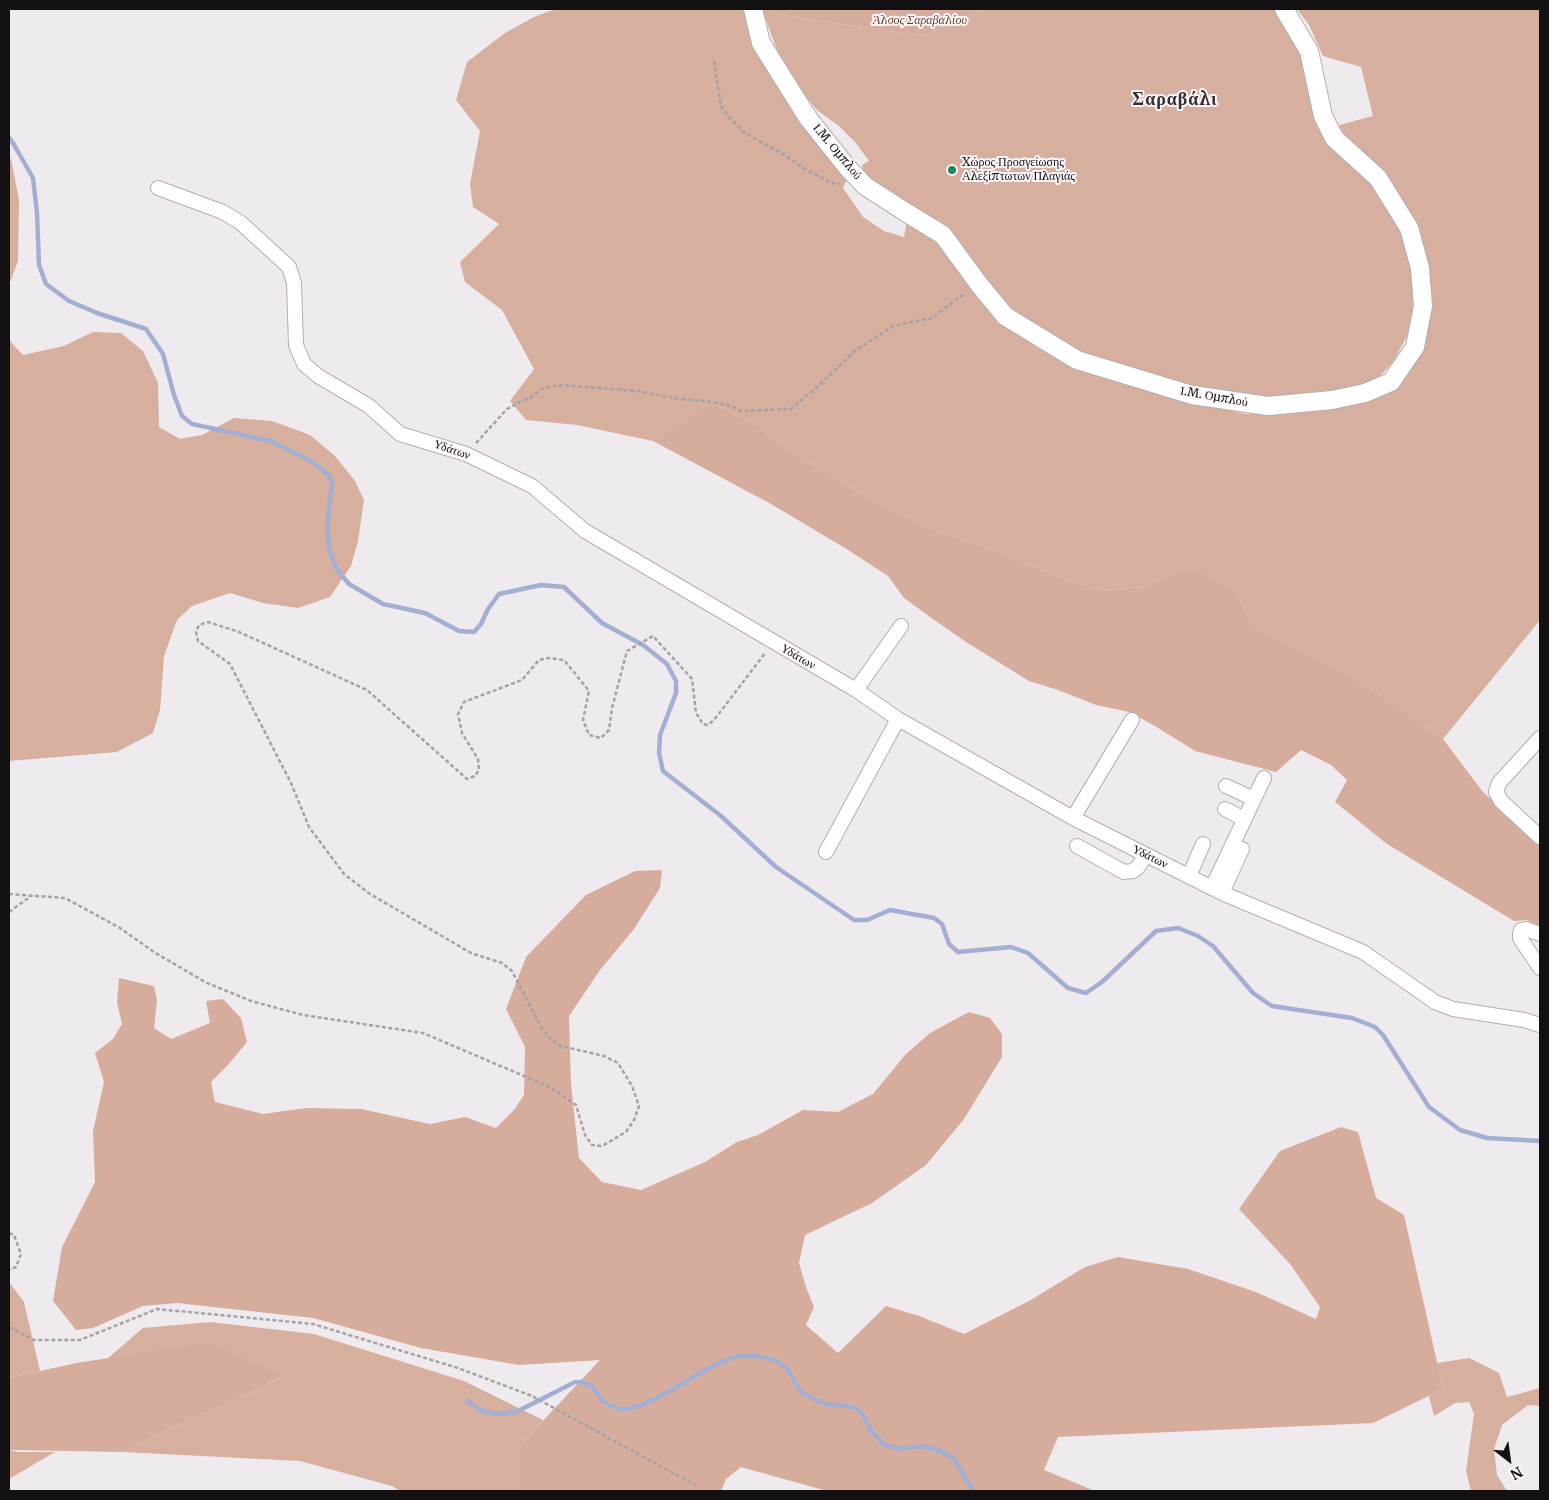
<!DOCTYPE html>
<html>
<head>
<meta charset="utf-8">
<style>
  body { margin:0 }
  #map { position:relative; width:1549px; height:1500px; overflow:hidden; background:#efeaed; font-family:Merriweather,serif }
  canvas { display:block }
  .frame { position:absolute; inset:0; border:10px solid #121012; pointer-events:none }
  .north { position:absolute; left:1484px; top:1435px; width:50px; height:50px; -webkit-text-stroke:4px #fdf7fb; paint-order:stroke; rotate:150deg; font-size:14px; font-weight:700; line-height:20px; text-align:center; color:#121012 }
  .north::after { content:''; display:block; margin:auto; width:18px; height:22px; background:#121012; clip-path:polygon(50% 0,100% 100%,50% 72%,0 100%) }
</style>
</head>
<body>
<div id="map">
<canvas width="1549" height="1500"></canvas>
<div class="frame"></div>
<div class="north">N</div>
</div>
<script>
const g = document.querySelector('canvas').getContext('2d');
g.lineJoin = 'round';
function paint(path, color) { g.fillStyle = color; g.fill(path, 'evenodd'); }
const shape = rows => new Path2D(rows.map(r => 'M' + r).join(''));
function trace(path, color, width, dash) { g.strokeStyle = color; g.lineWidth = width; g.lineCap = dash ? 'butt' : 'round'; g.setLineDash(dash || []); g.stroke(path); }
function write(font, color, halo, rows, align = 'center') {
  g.font = font + ' Merriweather,serif'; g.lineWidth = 4; g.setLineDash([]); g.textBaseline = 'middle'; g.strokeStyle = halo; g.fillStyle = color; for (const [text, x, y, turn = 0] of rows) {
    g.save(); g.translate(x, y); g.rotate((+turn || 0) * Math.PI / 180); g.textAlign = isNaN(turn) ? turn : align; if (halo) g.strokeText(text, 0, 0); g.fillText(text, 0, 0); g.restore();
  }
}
const green = shape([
  [555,9,746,9,754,45,769,73,806,126,842,169,847,179,843,188,863,217,884,231,904,237,907,220,929,234,949,252,964,272,975,294,1006,323,1038,348,1076,368,1191,402,1246,414,1298,412,1363,403,1388,392,1405,376,1429,276,1421,235,1400,195,1379,169,1345,137,1339,125,1373,116,1361,67,1323,56,1309,25,1297,9,1540,9,1540,620,1443,739,1401,708,1349,675,1256,628,1236,594,1172,574,1144,587,1102,590,1061,578,1002,553,939,532,881,505,784,447,759,426,710,402,653,441,577,425,526,420,510,401,534,369,502,310,465,282,460,262,499,224,473,207,470,184,480,131,456,100,467,62,505,33,534,17],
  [762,9,775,9,777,14,922,36,985,9,1277,9,1299,46,1307,84,1320,130,1377,188,1399,223,1408,253,1412,282,1413,311,1407,336,1393,362,1381,375,1371,381,1359,386,1330,392,1284,397,1253,397,1218,392,1178,383,1091,357,1065,345,1024,320,1004,301,990,285,969,254,944,225,878,186,864,174,862,165,869,161,855,142,838,125,818,111,799,90,778,53],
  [9,157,11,159,19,200,18,261,9,285],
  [93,332,121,333,143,351,158,383,159,427,180,439,202,435,234,418,272,421,310,435,335,456,355,481,364,500,358,541,351,566,330,597,298,608,263,603,230,593,192,606,177,620,164,656,160,710,153,733,117,752,9,761,9,340,23,355,64,346],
  [9,1282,24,1302,40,1371,9,1378],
  [210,1322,314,1334,464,1381,543,1420,521,1444,521,1491,400,1491,392,1486,300,1461,123,1452,191,1419,244,1396,281,1377,108,1358,143,1328],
  [1469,1358,1499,1373,1507,1397,1540,1388,1540,1406,1528,1405,1502,1425,1494,1449,1497,1475,1507,1491,1471,1491,1466,1471,1474,1414,1469,1402,1455,1403,1434,1416,1429,1396,1443,1389,1437,1363],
  [9,1450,18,1452,55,1452,9,1479]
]);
const forest = shape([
  [775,9,985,9,922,36,777,14],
  [710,402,759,426,784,447,881,505,939,532,1002,553,1061,578,1102,590,1144,587,1172,574,1199,573,1236,594,1256,628,1349,675,1401,708,1443,739,1483,792,1540,844,1540,927,1527,920,1514,921,1387,844,1335,802,1347,780,1331,765,1301,750,1276,772,1195,751,1155,726,1129,712,1096,705,1058,690,1029,681,966,642,930,617,904,598,888,576,845,548,771,504,653,441],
  [662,870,660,888,634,929,600,970,569,1016,571,1084,579,1158,602,1182,641,1190,705,1162,737,1142,758,1135,803,1110,838,1112,873,1094,905,1055,930,1033,969,1012,990,1018,1002,1034,1002,1057,964,1119,926,1165,872,1203,805,1235,799,1263,806,1287,814,1307,806,1325,838,1353,886,1306,919,1316,964,1334,1029,1301,1085,1267,1118,1257,1188,1269,1256,1292,1316,1319,1320,1307,1290,1264,1239,1209,1280,1151,1341,1127,1358,1132,1376,1198,1404,1215,1443,1389,1373,1423,1058,1437,1044,1470,1095,1491,827,1491,741,1467,726,1479,721,1491,521,1491,521,1444,600,1360,519,1365,421,1348,313,1318,177,1303,143,1306,93,1328,76,1330,53,1301,62,1247,95,1182,93,1131,104,1082,95,1053,113,1039,122,1024,117,1002,119,978,154,986,157,1000,154,1028,171,1039,210,1023,206,1001,223,999,241,1018,247,1042,228,1065,211,1082,215,1102,263,1114,306,1108,361,1109,430,1124,465,1117,496,1128,514,1110,524,1095,525,1047,506,1009,526,957,586,895,635,871],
  [209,1343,282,1376,244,1396,191,1419,123,1452,9,1450,9,1378,76,1363]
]);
const stream = shape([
  [9,138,13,143,33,178,37,213,39,265,46,284,69,301,97,313,146,329,163,354,174,395,182,416,192,424,271,441,309,460,328,474,332,483,327,528,330,552,337,570,349,584,383,604,425,613,459,631,474,632,481,624,488,609,499,594,541,585,564,587,602,623,643,645,667,664,676,681,676,693,660,735,659,753,663,771,721,816,776,867,854,920,867,920,890,910,934,918,942,924,949,944,958,952,1011,947,1028,953,1068,988,1086,993,1102,982,1156,931,1178,928,1198,936,1213,946,1253,993,1272,1006,1352,1018,1375,1027,1383,1035,1429,1107,1460,1130,1487,1138,1540,1141],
  [468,1401,480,1410,496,1414,516,1412,575,1382,583,1382,593,1387,603,1402,623,1410,639,1406,659,1397,709,1368,736,1356,755,1356,775,1360,787,1368,800,1391,816,1400,829,1405,841,1405,856,1408,863,1415,870,1429,883,1444,900,1449,922,1446,941,1451,954,1459,973,1491]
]);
const path = shape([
  [714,61,721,106,728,116,745,133,781,153,808,171,832,183,840,184],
  [476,443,507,409,522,401,530,398,541,389,558,385,637,391,673,398,705,401,728,405,741,411,791,409,818,386,856,350,893,326,932,318,965,293],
  [9,894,65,898,120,928,154,952,205,982,251,1001,303,1015,423,1033,550,1087,576,1105,585,1135,592,1145,602,1146,626,1132,634,1120,639,1106,632,1086,618,1063,604,1056,561,1046,551,1040,541,1027,512,971,502,963,471,953,370,894,344,874,309,827,291,783,230,664,198,641,196,632,199,625,208,622,239,632,367,690,467,779,475,776,479,770,478,759,462,733,458,714,464,702,522,680,539,660,548,658,564,660,589,691,583,720,589,735,601,738,609,730,612,708,627,651,653,636,692,679,696,713,703,724,708,725,714,720,766,652],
  [9,912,31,896],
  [9,1233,14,1235,21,1254,16,1267,9,1270],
  [9,1327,34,1340,80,1340,157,1309,313,1324,458,1368,532,1396,695,1485]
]);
const minor = shape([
  [158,188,223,212,241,223,289,267,294,283,296,345,304,364,318,376,369,406,400,434,466,454,532,486,585,531,856,690,898,719,1073,818,1222,893,1363,952,1435,1002,1453,1009,1524,1020,1540,1025],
  [856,690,901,626],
  [1540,738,1499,783,1496,792,1501,801,1540,837],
  [1226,786,1254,799],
  [1225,809,1244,819],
  [1073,818,1132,720],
  [1077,846,1124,872,1133,871,1138,867,1146,855],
  [826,852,898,719],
  [1189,876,1203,844],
  [1212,888,1264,778],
  [1222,893,1242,849],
  [1540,934,1526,929,1521,930,1520,934,1520,938,1540,968]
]);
const tertiary = shape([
  [753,9,761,43,808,118,847,167,865,186,907,213,943,235,978,283,1005,316,1077,360,1192,395,1268,406,1332,400,1365,393,1391,382,1415,347,1423,306,1420,268,1409,228,1378,178,1334,138,1323,116,1309,51,1284,9]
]);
const markers = [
  [952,170,5,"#1b8866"]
];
const parkNames = [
  ["Άλσος Σαραβαλίου",920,21]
];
const streetNames = [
  ["Ι.Μ. Ομπλού",837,152,50],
  ["Ι.Μ. Ομπλού",1214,397,10],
  ["Υδάτων",452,450,19],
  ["Υδάτων",798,657,30],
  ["Υδάτων",1150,857,26]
];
const poiNames = [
  ["Χώρος Προσγείωσης",962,163],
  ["Αλεξίπτωτων Πλαγιάς",962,177]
];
const districtNames = [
  ["Σαραβάλι",1175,100]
];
paint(green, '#d6af9e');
paint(forest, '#d6ad9c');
trace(stream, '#a2afd3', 4.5);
trace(minor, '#b4aeb2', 16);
trace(tertiary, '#b4aeb2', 20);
trace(path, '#a5a1a4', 2.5, [4, 2.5]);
trace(minor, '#fff', 14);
trace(tertiary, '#fff', 18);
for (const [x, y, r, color] of markers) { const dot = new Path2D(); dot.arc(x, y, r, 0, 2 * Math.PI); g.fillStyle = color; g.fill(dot); trace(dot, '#fdf7fb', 2); }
write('italic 12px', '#6d3920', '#fdf7fb', parkNames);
write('12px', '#121012', '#fdf7fb', streetNames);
write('12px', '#121012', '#fdf7fb', poiNames, 'left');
g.letterSpacing = '1px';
write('bold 18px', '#332f32', '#fdf7fb', districtNames);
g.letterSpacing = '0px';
</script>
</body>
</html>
